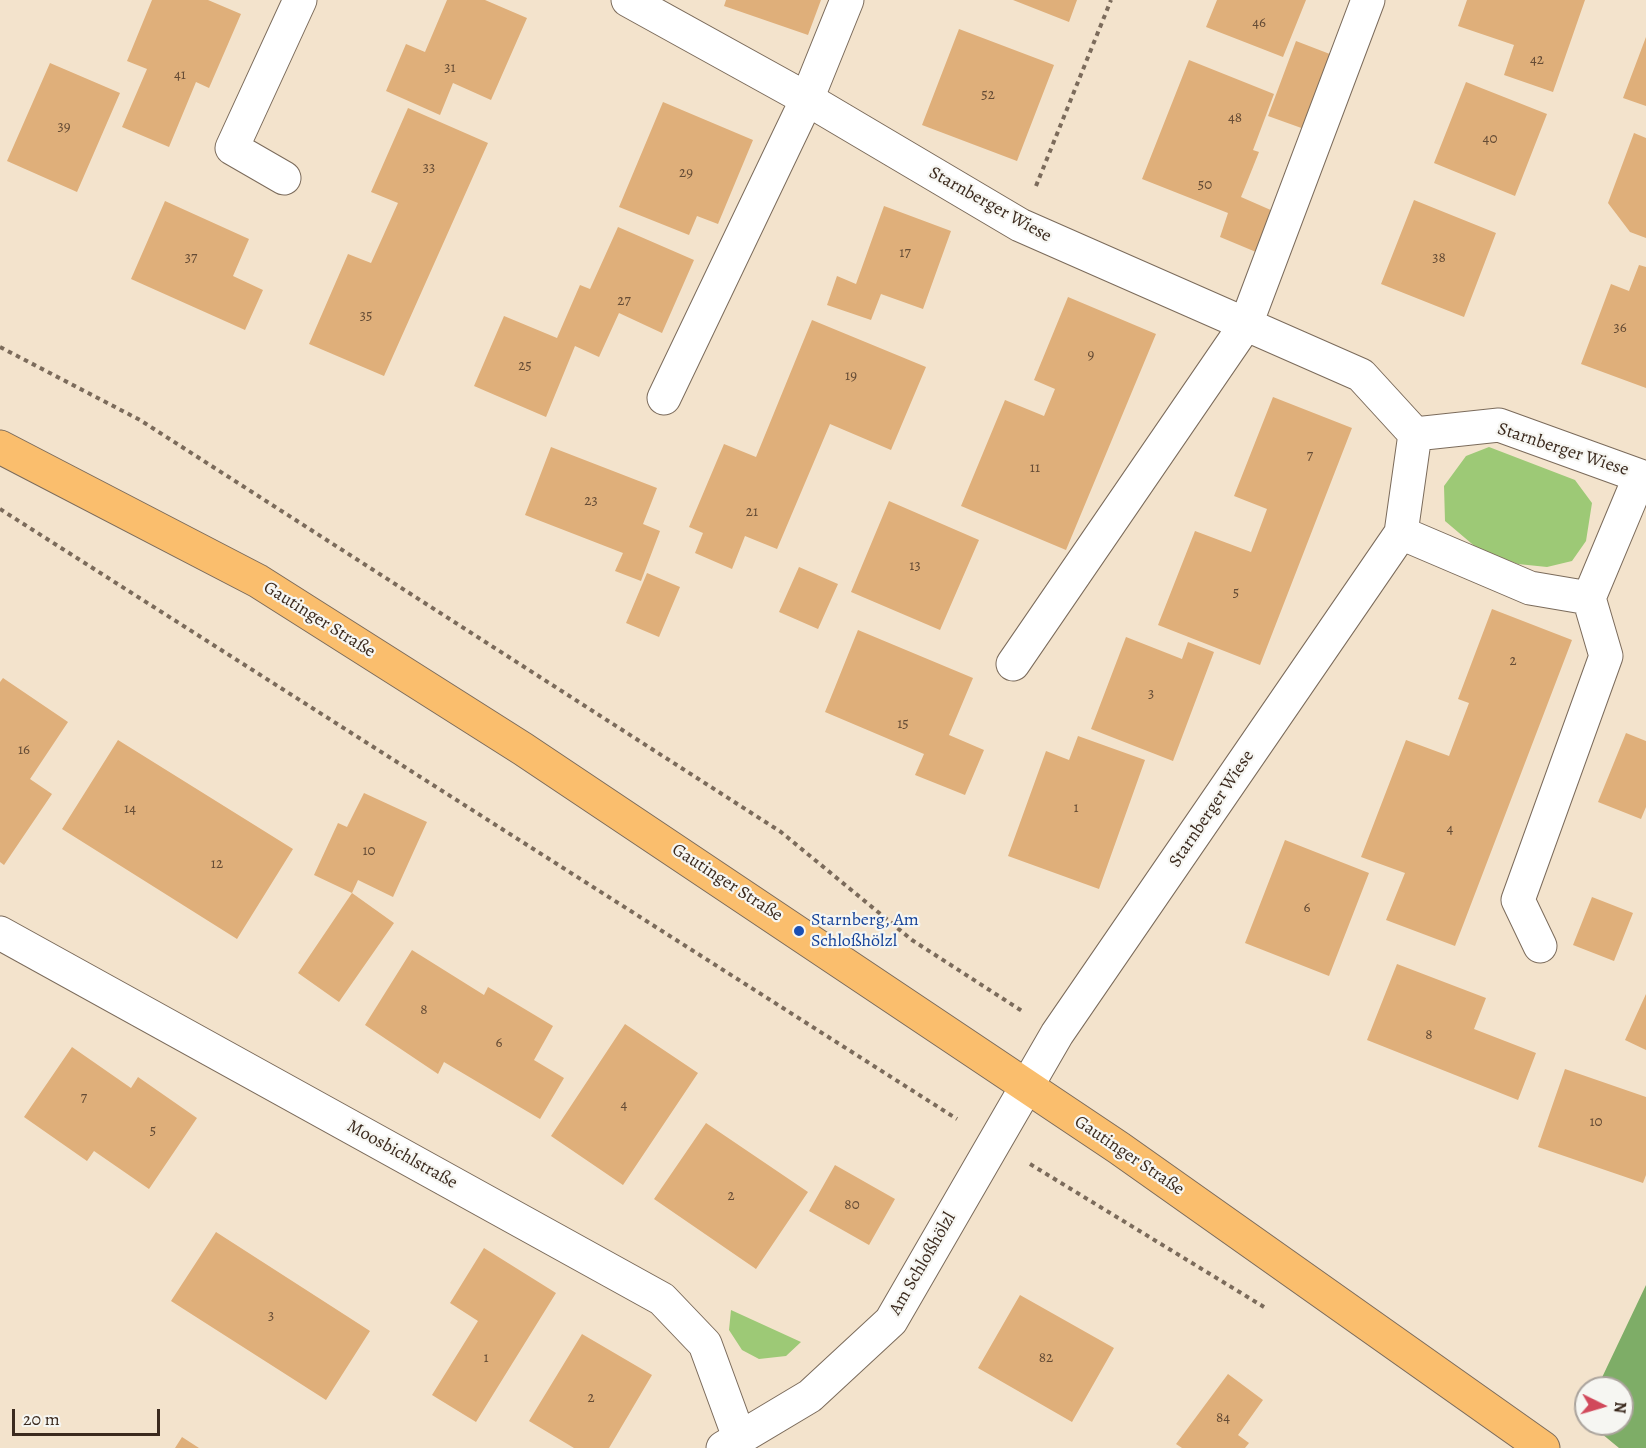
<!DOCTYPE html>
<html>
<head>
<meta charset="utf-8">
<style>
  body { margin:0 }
  #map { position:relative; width:1646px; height:1448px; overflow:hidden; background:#f3e3cc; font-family:Alegreya,serif }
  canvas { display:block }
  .north { position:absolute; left:1574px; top:1376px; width:60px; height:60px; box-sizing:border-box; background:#f6f6f2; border:2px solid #aba49d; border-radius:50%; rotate:95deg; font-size:16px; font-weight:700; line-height:24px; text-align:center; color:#3b2a1e }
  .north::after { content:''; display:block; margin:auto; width:21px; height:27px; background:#d1495b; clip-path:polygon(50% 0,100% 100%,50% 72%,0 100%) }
  .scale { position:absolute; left:12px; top:1409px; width:148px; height:27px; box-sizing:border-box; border:3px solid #3b2a1e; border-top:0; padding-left:8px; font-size:18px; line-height:21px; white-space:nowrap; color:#3b2a1e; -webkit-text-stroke:4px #f6f6f2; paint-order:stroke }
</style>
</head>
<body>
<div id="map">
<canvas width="1646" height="1448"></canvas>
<div class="north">N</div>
<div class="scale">20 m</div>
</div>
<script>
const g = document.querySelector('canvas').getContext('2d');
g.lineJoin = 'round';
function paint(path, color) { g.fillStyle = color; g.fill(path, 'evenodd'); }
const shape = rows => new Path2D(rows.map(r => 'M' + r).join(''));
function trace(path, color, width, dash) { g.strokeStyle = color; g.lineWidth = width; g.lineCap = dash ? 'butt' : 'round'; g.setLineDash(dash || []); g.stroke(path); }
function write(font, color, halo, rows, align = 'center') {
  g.font = font + ' Alegreya,serif'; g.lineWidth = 4.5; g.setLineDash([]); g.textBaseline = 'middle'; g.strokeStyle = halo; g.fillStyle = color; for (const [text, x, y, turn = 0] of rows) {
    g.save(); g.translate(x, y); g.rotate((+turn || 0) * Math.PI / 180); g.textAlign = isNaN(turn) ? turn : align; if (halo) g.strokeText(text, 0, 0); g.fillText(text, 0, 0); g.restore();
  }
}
const green = shape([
  [1489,447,1575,480,1592,503,1586,541,1572,561,1547,567,1518,564,1478,549,1445,521,1444,486,1466,456],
  [731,1310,801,1342,786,1356,759,1359,742,1350,729,1330]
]);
const forest = shape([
  [1646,1285,1646,1448,1619,1448,1590,1424,1622,1424,1622,1388,1597,1388]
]);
const building = shape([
  [152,0,208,0,241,14,209,88,196,82,169,147,122,127,147,69,127,61],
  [447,0,485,0,527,18,491,100,453,83,440,115,386,91,406,44,425,52],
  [726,0,821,0,808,35,724,6],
  [1013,0,1077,0,1069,22],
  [1217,0,1306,0,1283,57,1206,27],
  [1467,0,1585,0,1553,92,1504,75,1514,45,1458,26],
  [959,29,1054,65,1017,161,922,125],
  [1646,37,1646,106,1623,98],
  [1296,41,1335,56,1307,130,1268,116],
  [1189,60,1274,94,1253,150,1259,152,1241,197,1273,211,1256,252,1220,237,1228,213,1142,179],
  [50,63,120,93,77,192,7,161],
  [1466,82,1547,114,1515,196,1434,163],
  [663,102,753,140,718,224,697,216,689,235,619,207],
  [408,108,488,143,384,376,309,344,348,254,371,263,398,203,371,192],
  [1634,133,1646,138,1646,238,1630,232,1608,203],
  [1414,200,1496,233,1464,317,1381,284],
  [165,201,249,239,233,276,263,290,245,330,131,279],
  [884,206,951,231,923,309,881,294,871,320,827,305,837,276,856,284],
  [618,227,694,260,662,333,619,313,599,357,575,346,546,417,474,386,504,316,557,338,580,285,590,289],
  [1639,265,1646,267,1646,388,1581,364,1611,284,1629,291],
  [1068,297,1156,334,1066,550,961,506,1005,400,1044,416,1055,389,1034,380],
  [812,320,926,367,891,450,830,424,777,549,745,536,732,569,695,553,703,533,689,527,724,444,756,457],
  [1273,397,1352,428,1260,665,1158,625,1195,531,1251,552,1267,509,1234,496],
  [551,447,657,488,643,524,660,531,641,581,615,571,623,553,525,515],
  [889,501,979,540,940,630,851,592],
  [799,567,838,584,818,629,779,612],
  [647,573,680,587,659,637,626,623],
  [1492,609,1572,640,1455,946,1386,920,1405,873,1361,857,1406,740,1449,756,1469,703,1458,699],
  [858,630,973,678,949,735,984,750,965,795,915,775,924,754,825,712],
  [1126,637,1182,659,1188,642,1214,652,1173,761,1091,729],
  [3,678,68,722,30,779,52,794,4,865,0,862,0,682],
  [1626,733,1646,741,1646,807,1641,819,1598,802],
  [1078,736,1145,760,1099,889,1008,856,1046,751,1069,760],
  [118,740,293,849,237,939,62,829],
  [364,793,427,822,393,897,358,880,352,893,314,875,338,823,347,827],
  [1285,840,1369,873,1329,976,1245,943],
  [352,893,394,923,339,1002,298,973],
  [1592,897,1633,913,1614,961,1573,945],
  [412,950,484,995,488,987,553,1026,534,1060,564,1078,540,1119,444,1062,438,1074,365,1025],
  [1397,964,1486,998,1474,1029,1536,1053,1518,1100,1367,1040],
  [1646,994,1646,1050,1625,1040],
  [625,1024,698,1073,623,1185,551,1136],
  [72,1047,131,1088,138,1077,197,1118,149,1189,94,1151,87,1161,24,1117],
  [1565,1069,1646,1097,1646,1175,1643,1183,1538,1147],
  [706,1123,808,1192,756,1269,654,1199],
  [835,1165,895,1199,869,1245,809,1211],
  [216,1232,370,1331,326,1400,171,1301],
  [484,1248,556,1293,476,1422,432,1395,478,1321,450,1303],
  [1020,1295,1114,1348,1072,1422,978,1368],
  [582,1334,652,1375,609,1448,574,1448,529,1421],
  [1228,1374,1263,1400,1238,1435,1249,1443,1245,1448,1182,1448,1176,1444],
  [182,1437,199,1448,175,1448]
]);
const path = shape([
  [1036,186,1111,0],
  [0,347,140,420,781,832,912,940,1022,1011],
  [0,509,957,1119],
  [1030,1164,1264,1307]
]);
const minor = shape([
  [628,0,807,99,1020,225,1361,375,1415,434,1401,533,1057,1034,891,1321,810,1396,723,1448],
  [284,178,232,148,300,0],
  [664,398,807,99,847,0],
  [1401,533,1530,588,1589,598,1640,476,1499,425,1415,434],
  [1013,664,1246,324,1368,0],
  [0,933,662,1299,705,1344,739,1437],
  [1540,946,1518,900,1606,656,1589,598]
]);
const major = shape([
  [0,447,258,581,523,749,1119,1148,1543,1448]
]);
const markers = [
  [799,931,6,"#1a4fb4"]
];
const numberNames = [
  ["46",1259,23],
  ["42",1537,60],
  ["31",450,68],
  ["41",180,75],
  ["52",988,95],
  ["48",1235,118],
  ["39",64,127],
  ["40",1490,139],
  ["33",429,168],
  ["29",686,173],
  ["50",1205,185],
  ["17",905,253],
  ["37",191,258],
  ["38",1439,258],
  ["27",624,301],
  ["35",366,316],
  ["36",1620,328],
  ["9",1091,355],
  ["25",525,366],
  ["19",851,376],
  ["7",1310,456],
  ["11",1035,468],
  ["23",591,501],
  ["21",752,512],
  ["13",915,566],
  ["5",1236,593],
  ["2",1513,661],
  ["3",1151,694],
  ["15",903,724],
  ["16",24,750],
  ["1",1076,808],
  ["14",130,809],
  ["4",1450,829],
  ["10",369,851],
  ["12",217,864],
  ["6",1307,908],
  ["8",424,1010],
  ["8",1429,1035],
  ["6",499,1043],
  ["7",84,1098],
  ["4",624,1105],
  ["10",1596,1122],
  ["5",153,1131],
  ["2",731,1196],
  ["80",852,1205],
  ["3",271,1316],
  ["1",486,1358],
  ["82",1046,1358],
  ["2",591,1398],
  ["84",1223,1418]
];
const streetNames = [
  ["Starnberger Wiese",990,205,29],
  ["Starnberger Wiese",1563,450,18],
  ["Gautinger Straße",319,620,32],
  ["Starnberger Wiese",1212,809,-56],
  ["Gautinger Straße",727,883,33],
  ["Moosbichlstraße",402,1155,29],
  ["Gautinger Straße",1129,1156,34],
  ["Am Schloßhölzl",923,1264,-60]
];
const transitNames = [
  ["Starnberg, Am",811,921],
  ["Schloßhölzl",811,942]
];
paint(green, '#9dc976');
paint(forest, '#7ead67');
paint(building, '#dfaf7a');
trace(minor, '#7b6b5b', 35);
trace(major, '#7b6b5b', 35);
trace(path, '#7b6b5b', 4, [4.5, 4.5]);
trace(minor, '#fff', 33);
trace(major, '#fabe6d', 33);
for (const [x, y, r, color] of markers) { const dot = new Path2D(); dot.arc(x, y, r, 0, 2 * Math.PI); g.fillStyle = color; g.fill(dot); trace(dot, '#f6f6f2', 2); }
write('15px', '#644b35', null, numberNames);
write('18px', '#3b2a1e', '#f6f6f2', streetNames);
write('18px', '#164399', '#f6f6f2', transitNames, 'left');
</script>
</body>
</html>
